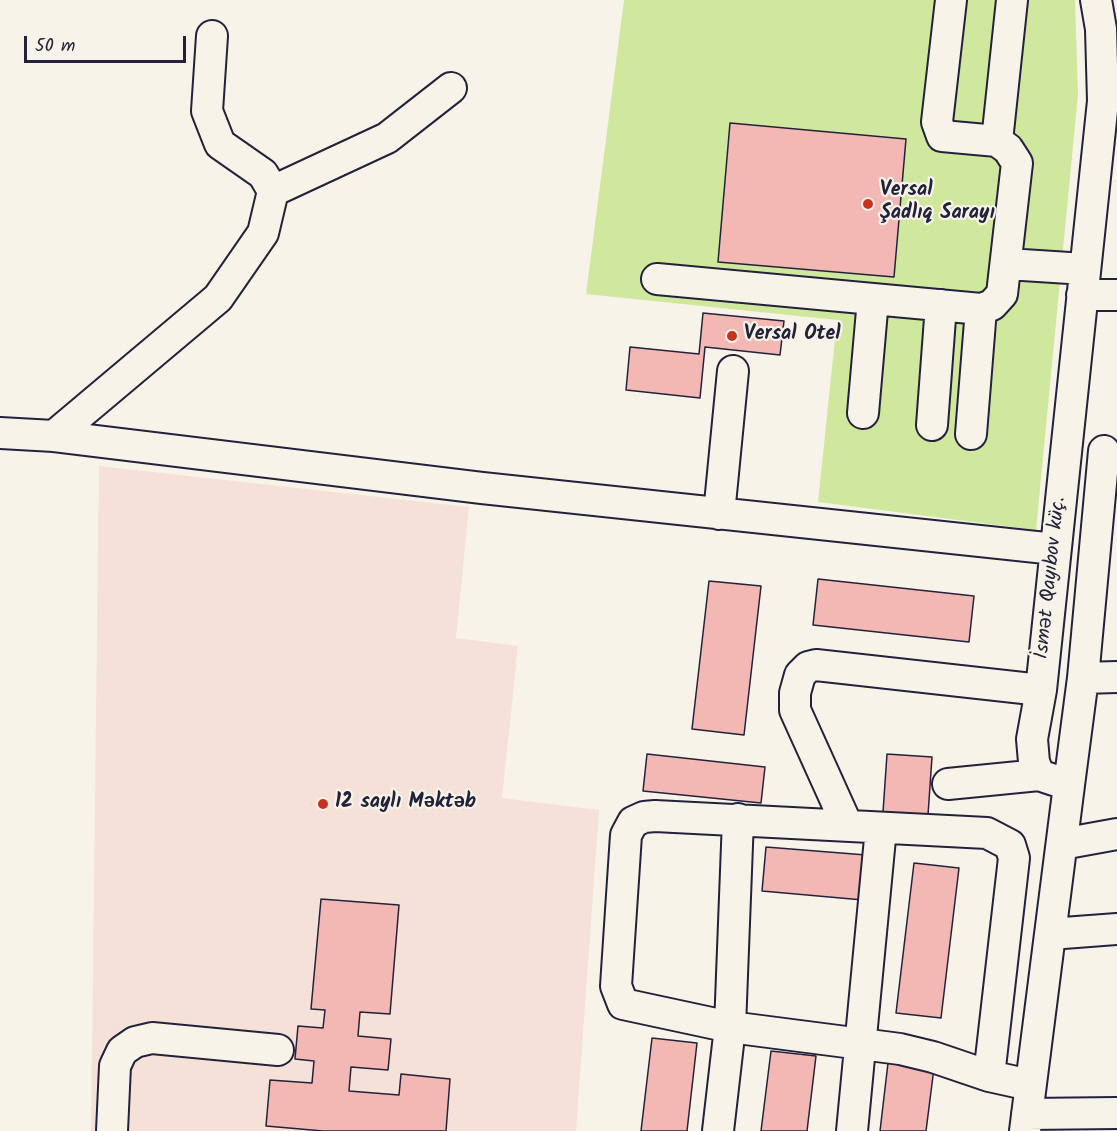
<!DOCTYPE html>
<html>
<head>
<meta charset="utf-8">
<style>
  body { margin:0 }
  #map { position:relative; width:1117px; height:1131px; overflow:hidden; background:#f7f3e8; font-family:Kalam,sans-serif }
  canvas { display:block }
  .scale { position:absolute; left:24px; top:36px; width:162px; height:27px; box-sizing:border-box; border:3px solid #22223b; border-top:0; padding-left:8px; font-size:18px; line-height:21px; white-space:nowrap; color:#22223b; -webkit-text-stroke:4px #f7f3e8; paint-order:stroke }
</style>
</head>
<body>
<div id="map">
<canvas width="1117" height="1131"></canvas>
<div class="scale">50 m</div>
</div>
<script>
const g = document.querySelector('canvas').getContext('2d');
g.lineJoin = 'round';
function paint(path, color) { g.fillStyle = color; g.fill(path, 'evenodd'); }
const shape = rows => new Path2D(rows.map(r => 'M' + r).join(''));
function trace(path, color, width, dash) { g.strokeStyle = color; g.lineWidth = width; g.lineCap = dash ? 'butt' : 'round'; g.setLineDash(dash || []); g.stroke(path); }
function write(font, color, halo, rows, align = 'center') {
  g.font = font + ' Kalam,sans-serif'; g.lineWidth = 4.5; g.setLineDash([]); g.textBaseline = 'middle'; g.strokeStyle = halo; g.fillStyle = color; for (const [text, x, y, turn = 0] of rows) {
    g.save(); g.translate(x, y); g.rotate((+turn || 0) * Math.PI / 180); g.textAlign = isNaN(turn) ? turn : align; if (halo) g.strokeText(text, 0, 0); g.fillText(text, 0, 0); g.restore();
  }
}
const built = shape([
  [99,466,469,507,456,638,518,646,502,798,599,810,576,1131,91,1131]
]);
const green = shape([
  [624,0,1075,0,1078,94,1036,530,818,502,837,320,586,294]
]);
const building = shape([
  [730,123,906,139,894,277,718,262,730,123],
  [703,313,784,321,780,355,705,347,700,398,626,390,630,347,699,354,703,313],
  [818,579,974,596,969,642,813,625,818,579],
  [709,581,761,586,744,735,692,729,709,581],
  [647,754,765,767,761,803,643,791,647,754],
  [887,754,932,757,928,815,883,812,887,754],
  [766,847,866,855,863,900,762,891,766,847],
  [914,863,959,868,941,1018,896,1013,914,863],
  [321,899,399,905,390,1014,360,1012,358,1036,391,1039,388,1070,351,1067,349,1091,399,1095,401,1074,450,1079,446,1131,323,1131,266,1126,270,1080,312,1083,314,1061,295,1059,298,1026,323,1028,325,1010,311,1009,321,899],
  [652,1038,697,1043,687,1131,641,1131,652,1038],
  [771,1051,816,1056,807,1131,761,1131,771,1051],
  [888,1063,934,1068,926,1131,880,1131,888,1063]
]);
const minor = shape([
  [997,141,1012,0],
  [273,191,387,138,451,88],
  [1007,264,1085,269],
  [657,279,981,309,992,305,1002,294,1017,163,1008,149,997,141,942,136,937,122,951,0],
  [1082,295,1117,295],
  [863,413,873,299],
  [932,425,941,305],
  [0,433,54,436,218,298,263,233,273,191,263,174,220,144,207,111,212,36],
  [971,434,981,309],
  [54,436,482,488,1055,549],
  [719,514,733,371],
  [1083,678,1117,677],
  [948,784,1039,775],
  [1069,785,1083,678,1104,451],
  [847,825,795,710,795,693,800,675,808,667,816,665,1041,690],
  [1062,844,1117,834],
  [1050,934,1117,929],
  [989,1076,1014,858,1010,845,987,833,655,816,644,817,633,822,626,835,616,986,623,1004,730,1027,900,1049,933,1057,989,1076,1030,1085],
  [1027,1114,1117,1113],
  [112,1131,115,1066,122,1051,135,1042,152,1038,278,1050],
  [718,1131,730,1027,738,819],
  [852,1131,881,828],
  [1025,1131,1069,785,1039,775,1034,762,1032,739,1041,690,1103,101,1101,29,1096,0]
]);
const markers = [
  [868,204,6,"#c8321e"],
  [732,336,6,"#c8321e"],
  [323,804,6,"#c8321e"]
];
const poiNames = [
  ["Versal",880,192],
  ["Şadlıq Sarayı",880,215],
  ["Versal Otel",744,336],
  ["12 saylı Məktəb",335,804]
];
const streetNames = [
  ["İsmət Qayıbov küç.",1052,578,-84]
];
paint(built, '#f6e1d8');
paint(green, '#d0e89d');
paint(building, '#f3b7b4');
trace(building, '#22223b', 1.5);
trace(minor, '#22223b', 34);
trace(minor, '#f7f3e8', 30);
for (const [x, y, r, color] of markers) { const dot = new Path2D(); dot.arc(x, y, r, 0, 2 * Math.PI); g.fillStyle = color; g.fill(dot); trace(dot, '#f7f3e8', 2); }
write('bold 20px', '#22223b', '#f7f3e8', poiNames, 'left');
write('20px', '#22223b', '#f7f3e8', streetNames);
</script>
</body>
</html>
